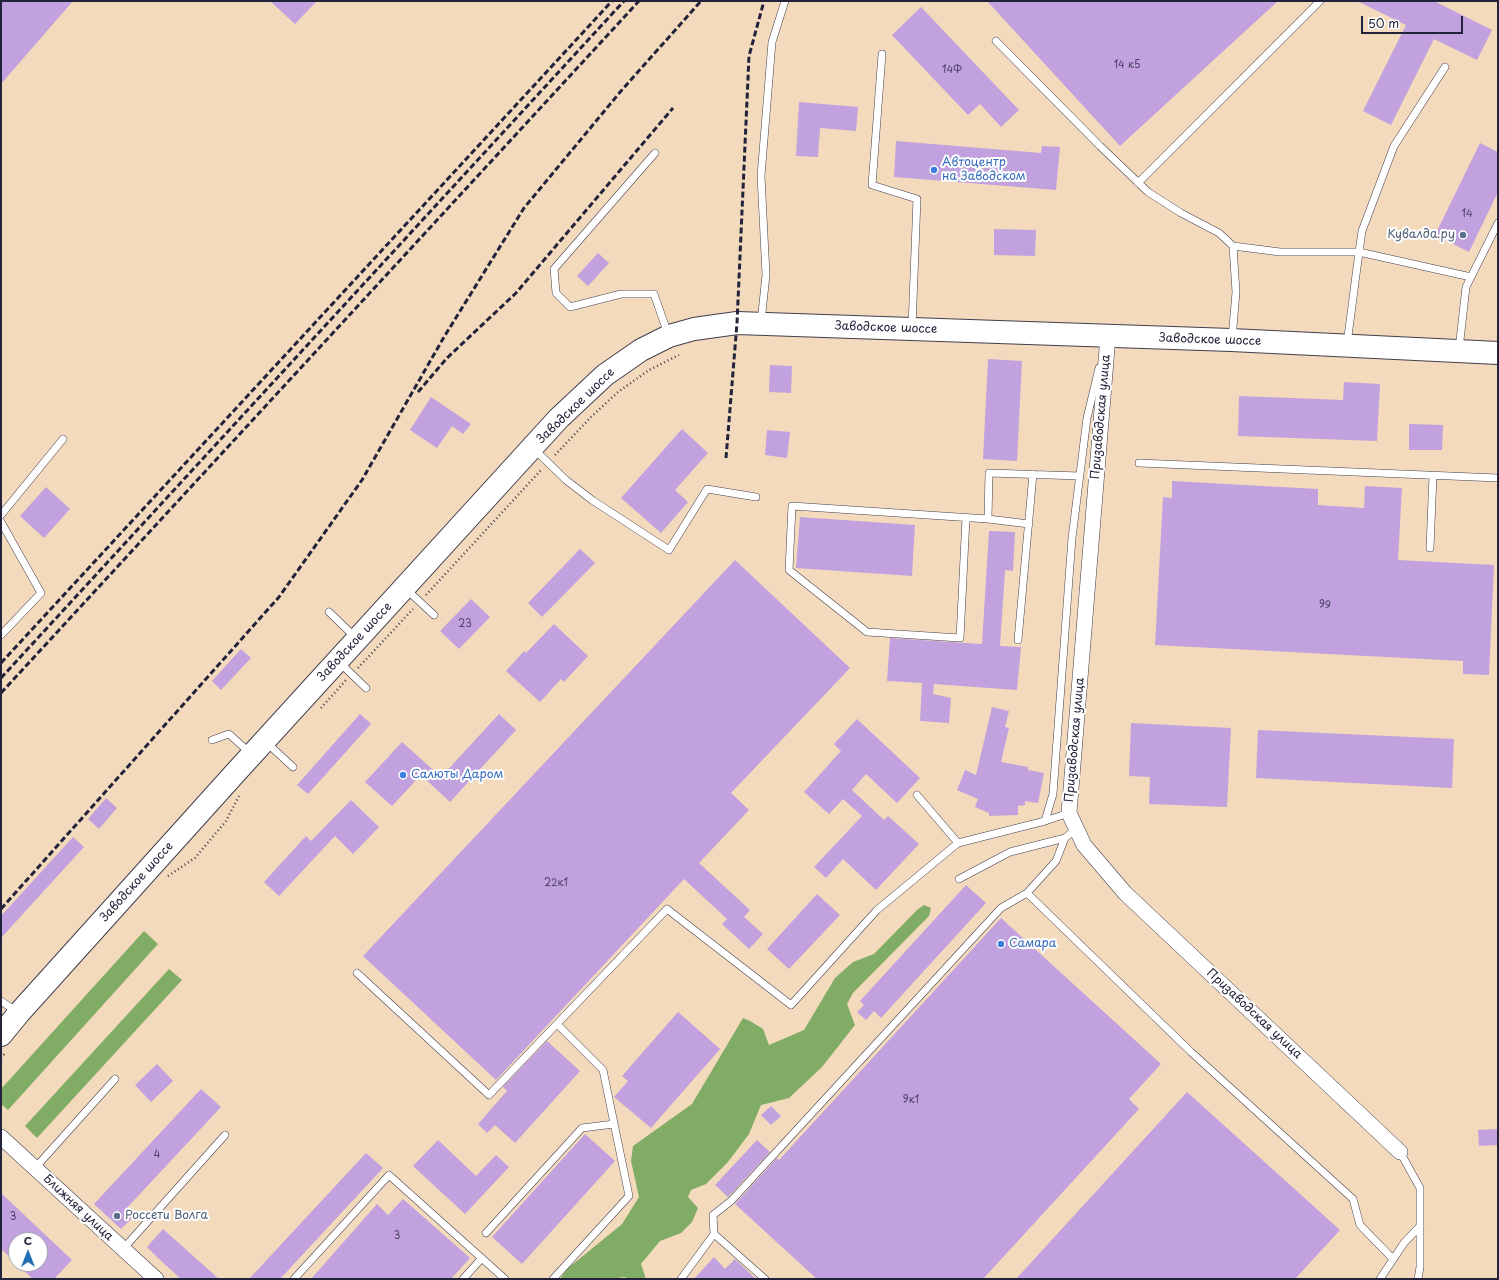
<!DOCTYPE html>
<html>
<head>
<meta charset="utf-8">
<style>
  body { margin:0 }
  #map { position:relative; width:1499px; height:1280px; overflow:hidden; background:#f4dabc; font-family:"Playpen Sans",sans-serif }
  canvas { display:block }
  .frame { position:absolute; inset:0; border:2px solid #22223b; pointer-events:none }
  .north { position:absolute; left:8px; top:1232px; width:40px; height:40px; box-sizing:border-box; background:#fff; border:1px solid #a7a7b1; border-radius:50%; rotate:0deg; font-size:11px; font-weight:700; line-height:16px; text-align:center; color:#22223b }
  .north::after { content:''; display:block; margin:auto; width:14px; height:18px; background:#1f6fb2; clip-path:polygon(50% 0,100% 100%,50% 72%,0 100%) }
  .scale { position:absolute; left:1361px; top:16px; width:102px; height:18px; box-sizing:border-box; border:2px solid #22223b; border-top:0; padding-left:5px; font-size:12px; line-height:14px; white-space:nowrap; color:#22223b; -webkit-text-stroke:3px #fff; paint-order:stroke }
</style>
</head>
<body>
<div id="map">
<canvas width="1499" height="1280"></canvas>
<div class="frame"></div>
<div class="north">С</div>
<div class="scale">50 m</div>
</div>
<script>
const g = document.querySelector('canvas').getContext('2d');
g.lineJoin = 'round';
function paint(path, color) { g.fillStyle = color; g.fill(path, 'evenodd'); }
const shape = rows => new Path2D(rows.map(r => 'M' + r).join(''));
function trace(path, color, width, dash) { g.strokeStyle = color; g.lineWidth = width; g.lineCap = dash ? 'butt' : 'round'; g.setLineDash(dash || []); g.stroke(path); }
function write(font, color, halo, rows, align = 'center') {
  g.font = font + ' "Playpen Sans",sans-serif'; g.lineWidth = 4; g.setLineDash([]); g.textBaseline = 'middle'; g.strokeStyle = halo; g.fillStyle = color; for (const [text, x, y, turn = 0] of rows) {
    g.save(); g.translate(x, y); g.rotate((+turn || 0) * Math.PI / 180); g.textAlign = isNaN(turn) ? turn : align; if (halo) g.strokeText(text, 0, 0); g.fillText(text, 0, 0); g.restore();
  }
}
const forest = shape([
  [924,905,931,908,929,916,853,993,847,1004,855,1025,822,1067,789,1098,761,1105,749,1134,728,1162,706,1184,691,1190,688,1197,698,1208,692,1222,681,1233,660,1241,641,1264,646,1279,626,1279,625,1277,610,1279,560,1279,567,1269,622,1224,639,1197,631,1161,633,1146,692,1104,743,1018,750,1021,763,1029,769,1045,804,1030,835,978,853,962,874,954,917,910],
  [144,931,158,944,8,1110,1,1104,1,1089],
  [169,969,182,980,37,1138,25,1126]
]);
const building = shape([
  [1,1,73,1,1,84],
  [270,1,317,1,295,24],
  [987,1,1278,1,1120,146],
  [1357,1,1434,1,1492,30,1477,60,1434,39,1391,125,1363,111,1406,25],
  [921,7,1019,110,1001,127,980,104,968,115,892,35],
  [799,102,858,107,856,131,820,128,818,157,796,156],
  [896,141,1041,153,1042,146,1060,147,1056,190,894,177],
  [1480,143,1498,152,1498,192,1469,252,1435,235],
  [994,229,1036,230,1035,256,994,255],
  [598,253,609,263,588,286,577,276],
  [988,359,1022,361,1017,461,983,459],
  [770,365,792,366,791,393,769,392],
  [1344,382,1380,384,1377,441,1238,436,1239,396,1343,400],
  [431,397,471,424,463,434,452,426,437,448,410,430],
  [1409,424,1443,425,1442,450,1409,450],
  [682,429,708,453,675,490,688,502,661,533,621,498],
  [767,430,790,432,787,458,765,455],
  [1172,481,1318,489,1318,505,1364,508,1365,486,1402,488,1398,560,1494,565,1489,675,1463,674,1463,661,1155,645,1163,497,1172,498],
  [46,487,70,509,44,538,20,516],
  [800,517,915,525,912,576,796,568],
  [989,531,1015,532,1013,571,1005,570,1000,646,1021,647,1017,690,934,684,933,694,951,698,949,723,920,721,922,683,887,681,890,638,982,644],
  [580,549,595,563,542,617,528,603],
  [735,560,850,668,731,793,749,810,699,863,750,910,744,917,763,934,749,949,722,924,727,919,684,879,496,1080,363,956],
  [471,599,490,617,459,649,440,631],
  [554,624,588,656,564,682,561,679,540,702,506,671,524,651,526,653],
  [241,649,251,658,221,690,212,681],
  [992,707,1009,711,1005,727,1009,728,1001,762,1028,767,1028,770,1044,773,1038,803,1025,801,1025,805,1018,806,1018,815,989,816,989,813,975,807,978,799,957,790,965,770,976,775],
  [360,714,371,724,308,794,297,785],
  [499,714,516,730,450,802,421,775,392,806,365,782,402,742,441,777],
  [857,719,920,778,897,803,866,774,852,790,884,820,888,816,919,844,876,890,843,859,826,878,814,867,862,816,843,799,829,814,804,792,841,751,834,744],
  [1131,723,1231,728,1227,807,1149,804,1150,777,1129,776],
  [1258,730,1454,739,1452,788,1256,778],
  [106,798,117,808,99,829,88,819],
  [351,800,379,827,353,854,335,836,279,896,264,882,306,836,311,841],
  [73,837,84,847,1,938,1,916],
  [966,885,986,903,881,1018,874,1011,866,1020,857,1012,864,1005,860,1001],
  [817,894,840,915,789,969,767,949],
  [1001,918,1161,1064,1129,1099,1139,1109,983,1279,817,1279,735,1204,777,1158,779,1160],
  [678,1012,720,1049,651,1128,614,1097,628,1081,622,1076],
  [547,1041,580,1071,515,1143,495,1125,487,1133,478,1124,507,1091,503,1087],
  [157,1064,173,1081,151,1102,135,1085],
  [201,1089,221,1107,125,1210,133,1217,121,1229,94,1204],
  [1187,1092,1340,1230,1295,1279,1016,1279],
  [771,1106,781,1116,771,1125,761,1115],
  [1498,1129,1498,1145,1479,1146,1478,1130],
  [585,1134,615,1161,522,1264,492,1237],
  [438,1140,476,1176,496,1155,509,1167,465,1214,413,1166],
  [757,1140,770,1152,728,1197,715,1185],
  [366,1153,383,1168,280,1279,249,1279],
  [1,1193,72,1260,54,1279,33,1279,17,1264,40,1264,40,1240,16,1240,16,1263,1,1249],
  [403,1199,470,1258,451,1279,311,1279,377,1204,388,1215],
  [163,1229,219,1279,181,1279,158,1258,147,1247],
  [714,1257,725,1269,735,1259,756,1279,694,1279]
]);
const path = shape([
  [555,455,592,416,618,392,649,370,679,355],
  [426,595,542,469],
  [358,668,413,609],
  [321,708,346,680],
  [168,876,195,858,226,821,239,796],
  [1,1058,6,1052]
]);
const lane = shape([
  [996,41,1100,146,1148,192,1181,213,1219,233,1233,246,1236,292,1232,338],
  [882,54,872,185,917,199,912,327],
  [1445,67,1394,146,1362,231,1359,252,1471,277],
  [655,153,554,269,556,293,570,307,621,294,654,294,668,334],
  [1138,183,1320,1],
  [1233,246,1280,252,1359,252,1347,344],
  [761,322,766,275,761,176,772,42,785,1],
  [1459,349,1466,287,1498,223],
  [534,449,566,480,592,500,669,550,707,489,756,497],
  [1139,463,1498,478],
  [1,515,63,439],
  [966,518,960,638,867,632,789,570,792,506,988,519,989,473,1080,476],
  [988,519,1029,524],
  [1,522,41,593,1,635],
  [1430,548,1433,475],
  [406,589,434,615],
  [329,612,356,638],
  [1018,640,1033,474],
  [339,662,366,688],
  [212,740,229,734,251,754],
  [267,743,293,767],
  [917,795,958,843],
  [1045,821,1053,794,1072,538,1087,418,1099,368],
  [959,879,1010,852,1065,838,1076,829],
  [1027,893,1191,1052,1353,1199,1360,1225,1393,1259],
  [357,973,489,1095,667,909,791,1005,877,910,958,843,1045,821,1069,813],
  [1,1001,17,1012],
  [1400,1152,1420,1188,1420,1267,1418,1279],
  [35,1168,115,1079],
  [486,1233,582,1128,614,1124],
  [714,1234,765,1279],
  [123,1249,225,1135],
  [294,1279,389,1175,505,1279],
  [463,1279,482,1258],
  [553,1279,629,1196,603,1070,557,1024],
  [681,1279,714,1234,713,1215,731,1201,1001,908,1027,893,1056,861,1065,838],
  [1380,1279,1404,1243,1420,1226]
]);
const street = shape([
  [1108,336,1069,813,1084,845,1125,893,1400,1152],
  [1,1137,156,1279]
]);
const primary = shape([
  [1,1035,19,1013,237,771,559,418,605,375,641,350,669,336,694,329,737,323,1231,340,1498,353]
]);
const rail = shape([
  [418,392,447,358,516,293,673,108],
  [726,458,737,323,749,56,764,1],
  [1,663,612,1],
  [1,678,624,1],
  [1,693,639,1],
  [1,909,279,597,362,480,444,337,524,208,621,91,701,1]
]);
const markers = [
  [934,170,4,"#3f7fe0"],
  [1463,235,4,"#5c6f8a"],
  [403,775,4,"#3f7fe0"],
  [1001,944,4,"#3f7fe0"],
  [117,1216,4,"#5c6f8a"]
];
const numberNames = [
  ["14 к5",1127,65],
  ["14Ф",952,70],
  ["14",1467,214],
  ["99",1325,605],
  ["23",465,624],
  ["22к1",556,883],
  ["9к1",911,1100],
  ["4",157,1155],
  ["3",13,1217],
  ["3",397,1236]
];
const shopNames = [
  ["Автоцентр",942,163],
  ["на Заводском",942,177],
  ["Салюты Даром",411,775],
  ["Самара",1009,944]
];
const serviceNames = [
  ["Кувалда.ру",1455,235],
  ["Россети Волга",125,1216,"left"]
];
const streetNames = [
  ["Заводское шоссе",886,328,2],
  ["Заводское шоссе",1210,340,2],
  ["Заводское шоссе",576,406,-44],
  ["Призаводская улица",1101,417,-85],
  ["Заводское шоссе",355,642,-47],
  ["Призаводская улица",1075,740,-85],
  ["Заводское шоссе",137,882,-48],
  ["Призаводская улица",1254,1014,43],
  ["Ближняя улица",78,1208,43]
];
paint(forest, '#80ac65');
paint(building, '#c1a1de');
trace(lane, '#423e4e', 8);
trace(street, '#423e4e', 16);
trace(primary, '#423e4e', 24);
trace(path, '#423e4e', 2.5, [1, 3]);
trace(lane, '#fff', 7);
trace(street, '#fff', 15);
trace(primary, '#fff', 22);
trace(rail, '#22223b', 3, [6, 3]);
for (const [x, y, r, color] of markers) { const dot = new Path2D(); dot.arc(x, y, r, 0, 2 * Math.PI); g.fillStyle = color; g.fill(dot); trace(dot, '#fff', 1.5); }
write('10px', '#4a4264', null, numberNames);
write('12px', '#366cbe', '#fff', shopNames, 'left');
write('12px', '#4e5e75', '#fff', serviceNames, 'right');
write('12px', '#22223b', '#fff', streetNames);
</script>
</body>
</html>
